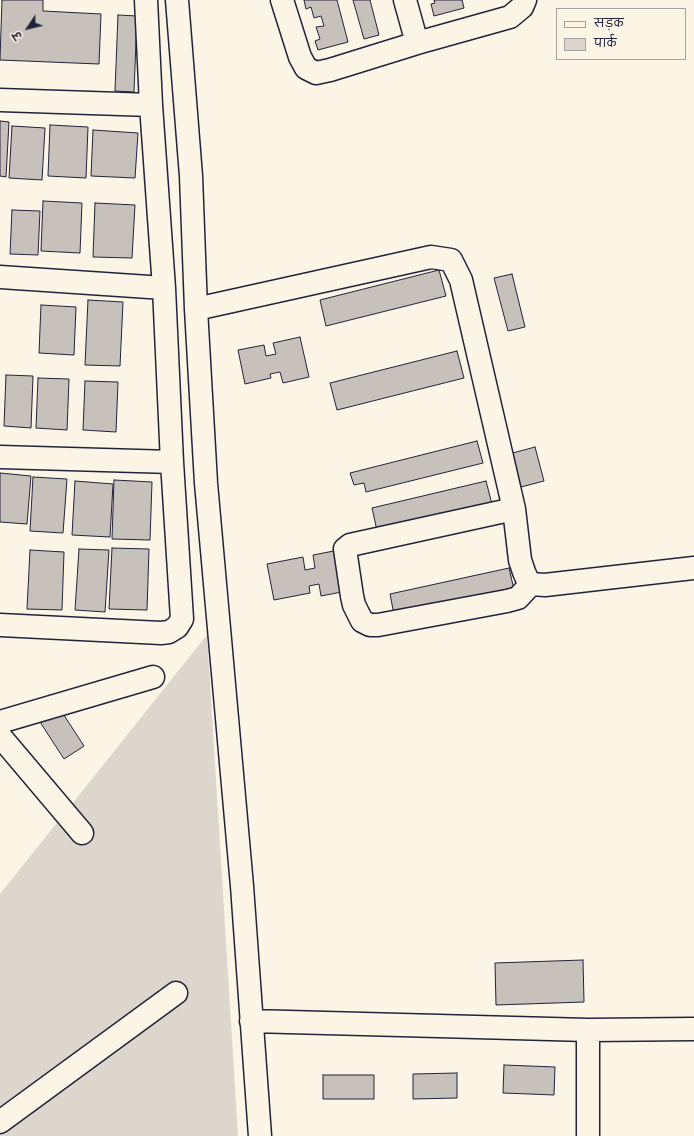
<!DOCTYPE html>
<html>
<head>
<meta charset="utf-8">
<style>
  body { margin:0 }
  #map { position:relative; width:694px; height:1136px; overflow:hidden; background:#fcf5e5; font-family:Sriracha,"Playpen Sans Deva",sans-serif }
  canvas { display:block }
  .legend { position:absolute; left:556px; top:8px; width:130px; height:52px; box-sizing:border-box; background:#fcf5e5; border:1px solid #a5a1a1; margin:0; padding:5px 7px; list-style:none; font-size:12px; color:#22223b }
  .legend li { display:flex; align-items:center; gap:8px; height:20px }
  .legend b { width:20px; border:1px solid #a5a1a1 }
  .north { position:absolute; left:8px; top:8px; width:40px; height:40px; -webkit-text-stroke:3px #fcf5e5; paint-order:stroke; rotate:235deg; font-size:11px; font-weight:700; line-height:16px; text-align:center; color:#22223b }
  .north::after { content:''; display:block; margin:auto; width:14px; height:18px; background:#22223b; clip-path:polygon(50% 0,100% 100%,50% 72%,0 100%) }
</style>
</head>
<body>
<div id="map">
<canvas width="694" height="1136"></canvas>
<ul class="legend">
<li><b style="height:5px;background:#fcf5e5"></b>सड़क</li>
<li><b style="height:11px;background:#dcd6cc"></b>पार्क</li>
</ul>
<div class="north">उ</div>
</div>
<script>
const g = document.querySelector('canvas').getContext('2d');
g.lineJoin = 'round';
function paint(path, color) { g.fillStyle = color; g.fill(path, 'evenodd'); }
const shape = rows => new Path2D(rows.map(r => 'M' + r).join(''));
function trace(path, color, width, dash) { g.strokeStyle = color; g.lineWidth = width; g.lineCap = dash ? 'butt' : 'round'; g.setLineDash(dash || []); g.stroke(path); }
const green = shape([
  [207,635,238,1136,0,1136,0,894]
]);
const building = shape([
  [2,0,43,0,43,11,101,14,99,64,0,60,2,0],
  [304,0,337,0,348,42,318,50,315,41,320,39,316,27,324,26,321,16,314,18,311,7,306,9,304,0],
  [353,0,370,0,379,35,364,39,353,0],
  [434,0,462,0,464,8,434,16,431,4,435,3,434,0],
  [118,15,137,16,134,92,115,91,118,15],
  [0,121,9,122,6,177,0,176,0,121],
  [50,125,88,127,86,178,48,176,50,125],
  [12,126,45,128,42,180,9,178,12,126],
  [93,130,138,133,135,178,91,176,93,130],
  [43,201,82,203,80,253,41,251,43,201],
  [95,203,135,205,132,258,93,257,95,203],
  [12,210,40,211,38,255,10,254,12,210],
  [439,270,446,296,326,326,320,300,439,270],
  [512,274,525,327,508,331,494,278,512,274],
  [88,300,123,302,120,366,85,365,88,300],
  [41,305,76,307,74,355,39,353,41,305],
  [300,337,309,377,283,383,280,372,270,374,271,378,245,384,238,350,264,345,266,356,276,354,273,343,300,337],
  [457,351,464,378,337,410,330,383,457,351],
  [6,375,33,376,31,428,4,426,6,375],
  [38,378,69,379,67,430,36,428,38,378],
  [85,381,118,382,116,432,83,430,85,381],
  [477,441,483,463,366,492,364,483,354,485,350,473,477,441],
  [535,447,544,481,517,488,509,454,535,447],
  [0,473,31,476,27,524,0,522,0,473],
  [33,477,67,479,63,533,30,531,33,477],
  [114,480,152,482,150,540,112,539,114,480],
  [75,481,113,484,110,537,72,535,75,481],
  [486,481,493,508,378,535,372,508,486,481],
  [112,548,149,549,147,610,109,609,112,548],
  [79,549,109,550,105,612,75,610,79,549],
  [30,550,64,552,62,610,27,609,30,550],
  [339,550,347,591,321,596,319,584,309,586,310,593,274,600,267,564,303,557,305,570,315,568,313,555,339,550],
  [509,568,515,594,395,620,390,594,509,568],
  [60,709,84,746,64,759,40,722,60,709],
  [583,960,584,1002,496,1005,495,963,583,960],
  [504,1065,555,1067,554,1095,503,1093,504,1065],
  [457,1073,457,1098,413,1099,413,1074,457,1073],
  [323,1075,374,1075,374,1099,323,1099,323,1075]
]);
const minor = shape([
  [177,0,191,176,196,309,206,483,242,886,260,1136],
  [282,0,300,57,306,68,316,73,330,70,417,43,510,17,522,7,525,0],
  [405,0,417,43],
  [0,100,151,105],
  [0,277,164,288],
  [196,309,431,257,451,260,461,280,514,509,520,560,524,572,528,581,531,584,545,585,694,568],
  [0,457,172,462],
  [514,509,350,545,345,549,352,596,354,605,362,621,370,625,378,625,507,601,518,598,531,584],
  [0,625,161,633,169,632,177,627,182,619,172,462,164,288,151,105,146,0],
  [0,722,153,677],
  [0,736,82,833],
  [251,1021,588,1030,694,1029],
  [588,1030,588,1136],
  [0,1122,176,993]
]);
paint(green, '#dcd6cc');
paint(building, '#c6c1bb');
trace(building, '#22223b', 1);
trace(minor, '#22223b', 25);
trace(minor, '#fcf5e5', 22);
</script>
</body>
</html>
